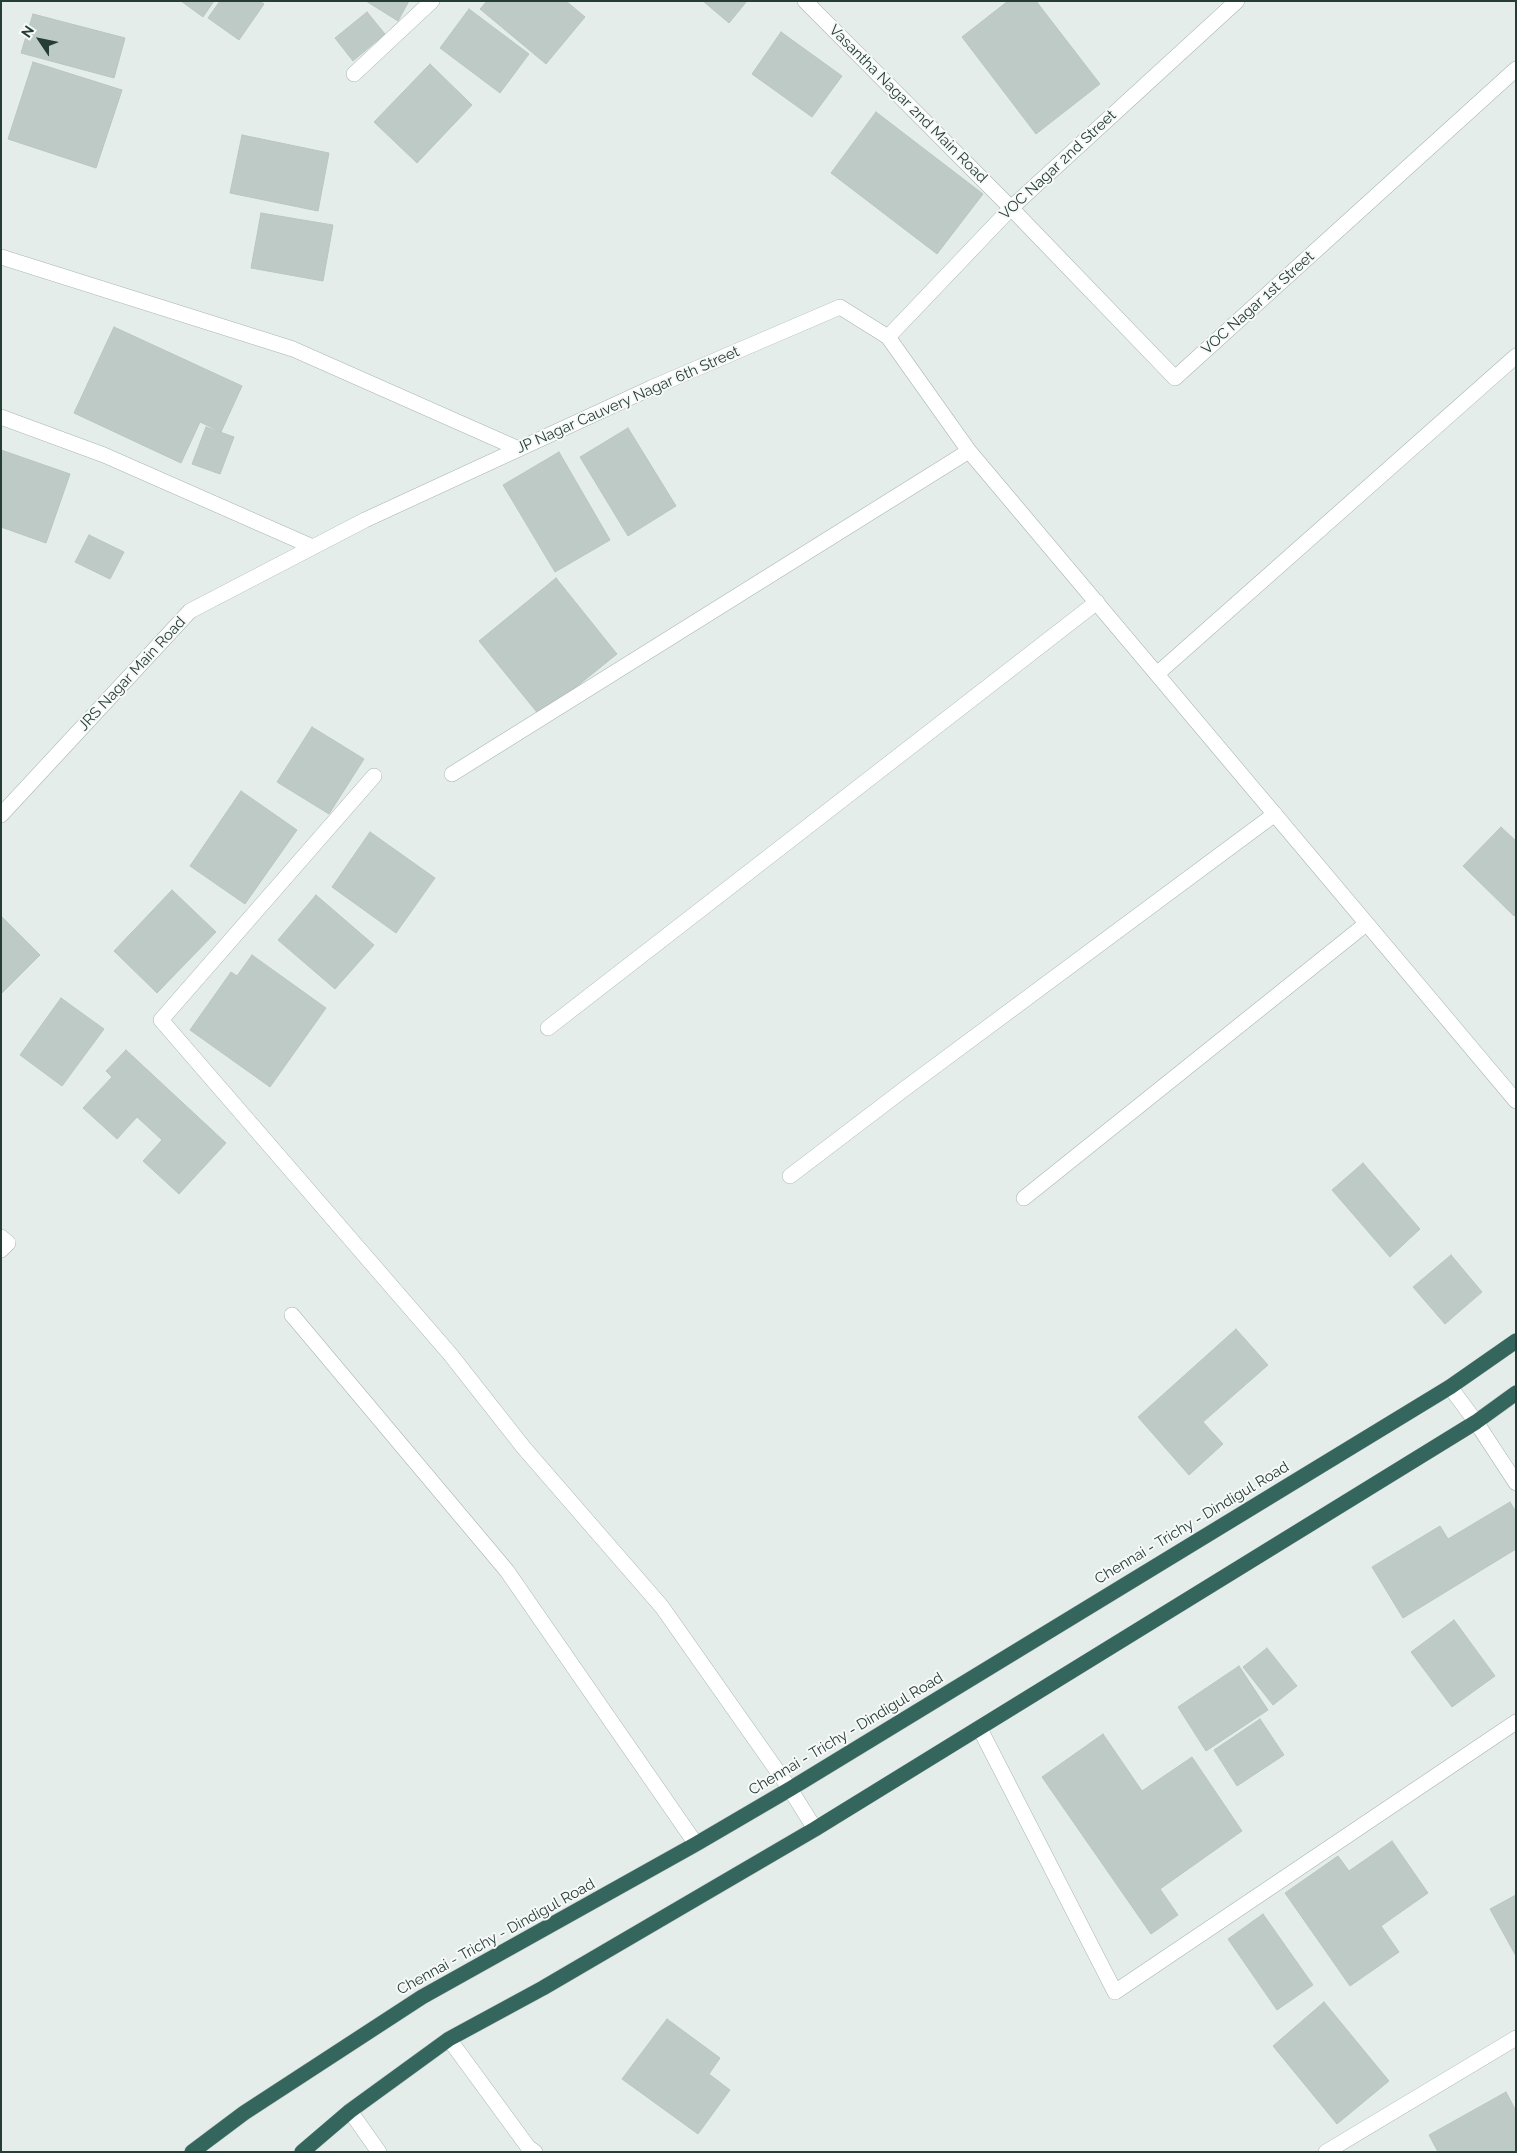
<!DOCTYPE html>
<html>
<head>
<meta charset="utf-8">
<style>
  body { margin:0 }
  #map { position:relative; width:1517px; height:2153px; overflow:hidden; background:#e5edea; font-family:Raleway,sans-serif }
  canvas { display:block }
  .frame { position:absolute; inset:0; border:2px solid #263d37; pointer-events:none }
  .north { position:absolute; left:15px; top:15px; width:50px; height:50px; -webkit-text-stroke:4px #f6f9f8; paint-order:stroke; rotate:304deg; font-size:14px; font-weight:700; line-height:20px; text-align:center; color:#263d37 }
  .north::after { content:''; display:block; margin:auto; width:18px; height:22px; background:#263d37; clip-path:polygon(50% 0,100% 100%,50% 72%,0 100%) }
</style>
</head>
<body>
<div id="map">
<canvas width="1517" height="2153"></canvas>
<div class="frame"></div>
<div class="north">N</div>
</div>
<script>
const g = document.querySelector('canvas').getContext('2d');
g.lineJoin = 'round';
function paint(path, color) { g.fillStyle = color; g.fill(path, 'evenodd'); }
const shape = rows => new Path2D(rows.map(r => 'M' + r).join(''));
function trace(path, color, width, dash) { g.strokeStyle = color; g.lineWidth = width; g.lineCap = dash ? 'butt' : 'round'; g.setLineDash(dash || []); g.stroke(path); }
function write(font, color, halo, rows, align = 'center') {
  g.font = font + ' Raleway,sans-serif'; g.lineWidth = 4; g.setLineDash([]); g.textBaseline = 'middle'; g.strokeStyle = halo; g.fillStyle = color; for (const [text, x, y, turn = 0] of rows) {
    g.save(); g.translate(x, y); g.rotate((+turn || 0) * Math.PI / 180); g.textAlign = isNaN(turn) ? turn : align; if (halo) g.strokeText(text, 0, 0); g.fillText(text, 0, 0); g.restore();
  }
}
const building = shape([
  [181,1,214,1,203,17,181,1],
  [220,1,260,1,264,4,239,40,208,18,220,1],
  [366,1,409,1,398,21,366,1],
  [487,1,566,1,585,17,546,64,480,9,487,1],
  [703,1,747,1,729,23,703,1],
  [1008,1,1036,1,1100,84,1036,134,962,37,1008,1],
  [469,9,529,54,500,93,440,48,469,9],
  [367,12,385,34,353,61,335,38,367,12],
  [33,14,125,38,114,78,21,53,33,14],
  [781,32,842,76,812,117,752,74,781,32],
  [33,62,122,90,96,168,8,139,33,62],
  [430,64,472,105,417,163,374,122,430,64],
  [876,112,983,194,937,254,831,173,876,112],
  [242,135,329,153,318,211,230,193,242,135],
  [261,213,333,225,323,281,251,268,261,213],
  [114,327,242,386,221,432,200,422,181,463,74,413,114,327],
  [206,427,234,437,220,474,192,464,206,427],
  [628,428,676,506,628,536,580,457,628,428],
  [1,450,70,474,46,543,1,527,1,450],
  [559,452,610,540,555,572,503,485,559,452],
  [89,535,124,552,110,579,75,562,89,535],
  [556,578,617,654,540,716,479,641,556,578],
  [312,727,364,759,329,814,277,782,312,727],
  [241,791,297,830,245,904,190,866,241,791],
  [1501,827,1516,841,1516,914,1514,916,1463,866,1501,827],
  [370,832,435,878,396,933,332,887,370,832],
  [172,890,216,932,157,993,114,951,172,890],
  [316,895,374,945,335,989,278,940,316,895],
  [1,916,40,955,1,994,1,916],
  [252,955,326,1008,270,1087,190,1030,231,972,237,976,252,955],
  [61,998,104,1029,62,1086,20,1055,61,998],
  [126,1050,226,1143,179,1194,143,1161,162,1140,137,1117,117,1139,83,1108,112,1077,106,1071,126,1050],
  [1363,1163,1420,1229,1390,1257,1332,1190,1363,1163],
  [1451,1255,1482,1292,1445,1324,1413,1287,1451,1255],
  [1236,1329,1268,1365,1203,1422,1223,1444,1189,1475,1138,1417,1236,1329],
  [1510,1502,1516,1512,1516,1549,1403,1618,1372,1567,1440,1526,1448,1539,1510,1502],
  [1454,1620,1495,1676,1452,1707,1411,1652,1454,1620],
  [1267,1648,1297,1686,1273,1705,1243,1667,1267,1648],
  [1239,1666,1268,1710,1206,1751,1178,1707,1239,1666],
  [1260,1719,1284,1755,1237,1786,1214,1750,1260,1719],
  [1103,1734,1142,1791,1192,1757,1242,1831,1160,1889,1178,1915,1151,1934,1042,1777,1103,1734],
  [1392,1841,1428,1893,1381,1926,1399,1952,1350,1986,1285,1893,1338,1856,1349,1871,1392,1841],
  [1516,1895,1516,1956,1490,1909,1516,1895],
  [1263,1914,1313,1985,1277,2010,1228,1939,1263,1914],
  [1324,2002,1389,2081,1337,2124,1273,2046,1324,2002],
  [667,2019,720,2058,709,2074,730,2090,698,2134,622,2079,667,2019],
  [1506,2092,1516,2111,1516,2152,1438,2152,1429,2135,1506,2092]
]);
const minor = shape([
  [805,1,1011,208,1175,378,1516,69],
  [354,74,432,1],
  [1,257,293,349,519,449],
  [888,337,1011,208,1237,1],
  [1,417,104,455,313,547],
  [1157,674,1516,356],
  [452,774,969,451],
  [374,776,161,1020,450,1354,524,1448,662,1607,790,1789,815,1829],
  [1,815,190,611,365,520,651,388,840,307,888,337,969,451,1516,1101],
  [548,1028,1097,602],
  [790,1176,903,1090,1275,814],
  [1024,1198,1366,924],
  [1,1237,8,1243,1,1250],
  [292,1315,507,1571,696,1844],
  [1450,1387,1476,1422,1516,1483],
  [980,1729,1115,1992,1516,1722],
  [449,2039,528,2147,535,2152],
  [350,2111,379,2152],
  [1326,2152,1516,2038]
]);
const highway = shape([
  [192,2152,244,2113,422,1997,696,1844,790,1789,1450,1387,1516,1341],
  [302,2152,350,2111,449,2039,543,1988,815,1829,1476,1422,1516,1393]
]);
const streetNames = [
  ["Vasantha Nagar 2nd Main Road",908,104,45],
  ["VOC Nagar 2nd Street",1058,165,-43],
  ["VOC Nagar 1st Street",1258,303,-42],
  ["JP Nagar Cauvery Nagar 6th Street",628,400,-24],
  ["JRS Nagar Main Road",132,674,-47],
  ["Chennai - Trichy - Dindigul Road",1192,1523,-31],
  ["Chennai - Trichy - Dindigul Road",846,1734,-31],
  ["Chennai - Trichy - Dindigul Road",496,1937,-29]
];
paint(building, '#becac6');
trace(building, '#b8c6c0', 1);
trace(minor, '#a8b5b1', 16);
trace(highway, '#c2c9c7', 16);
trace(minor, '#fff', 15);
trace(highway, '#35665d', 15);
write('15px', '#263d37', '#f6f9f8', streetNames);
</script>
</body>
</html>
